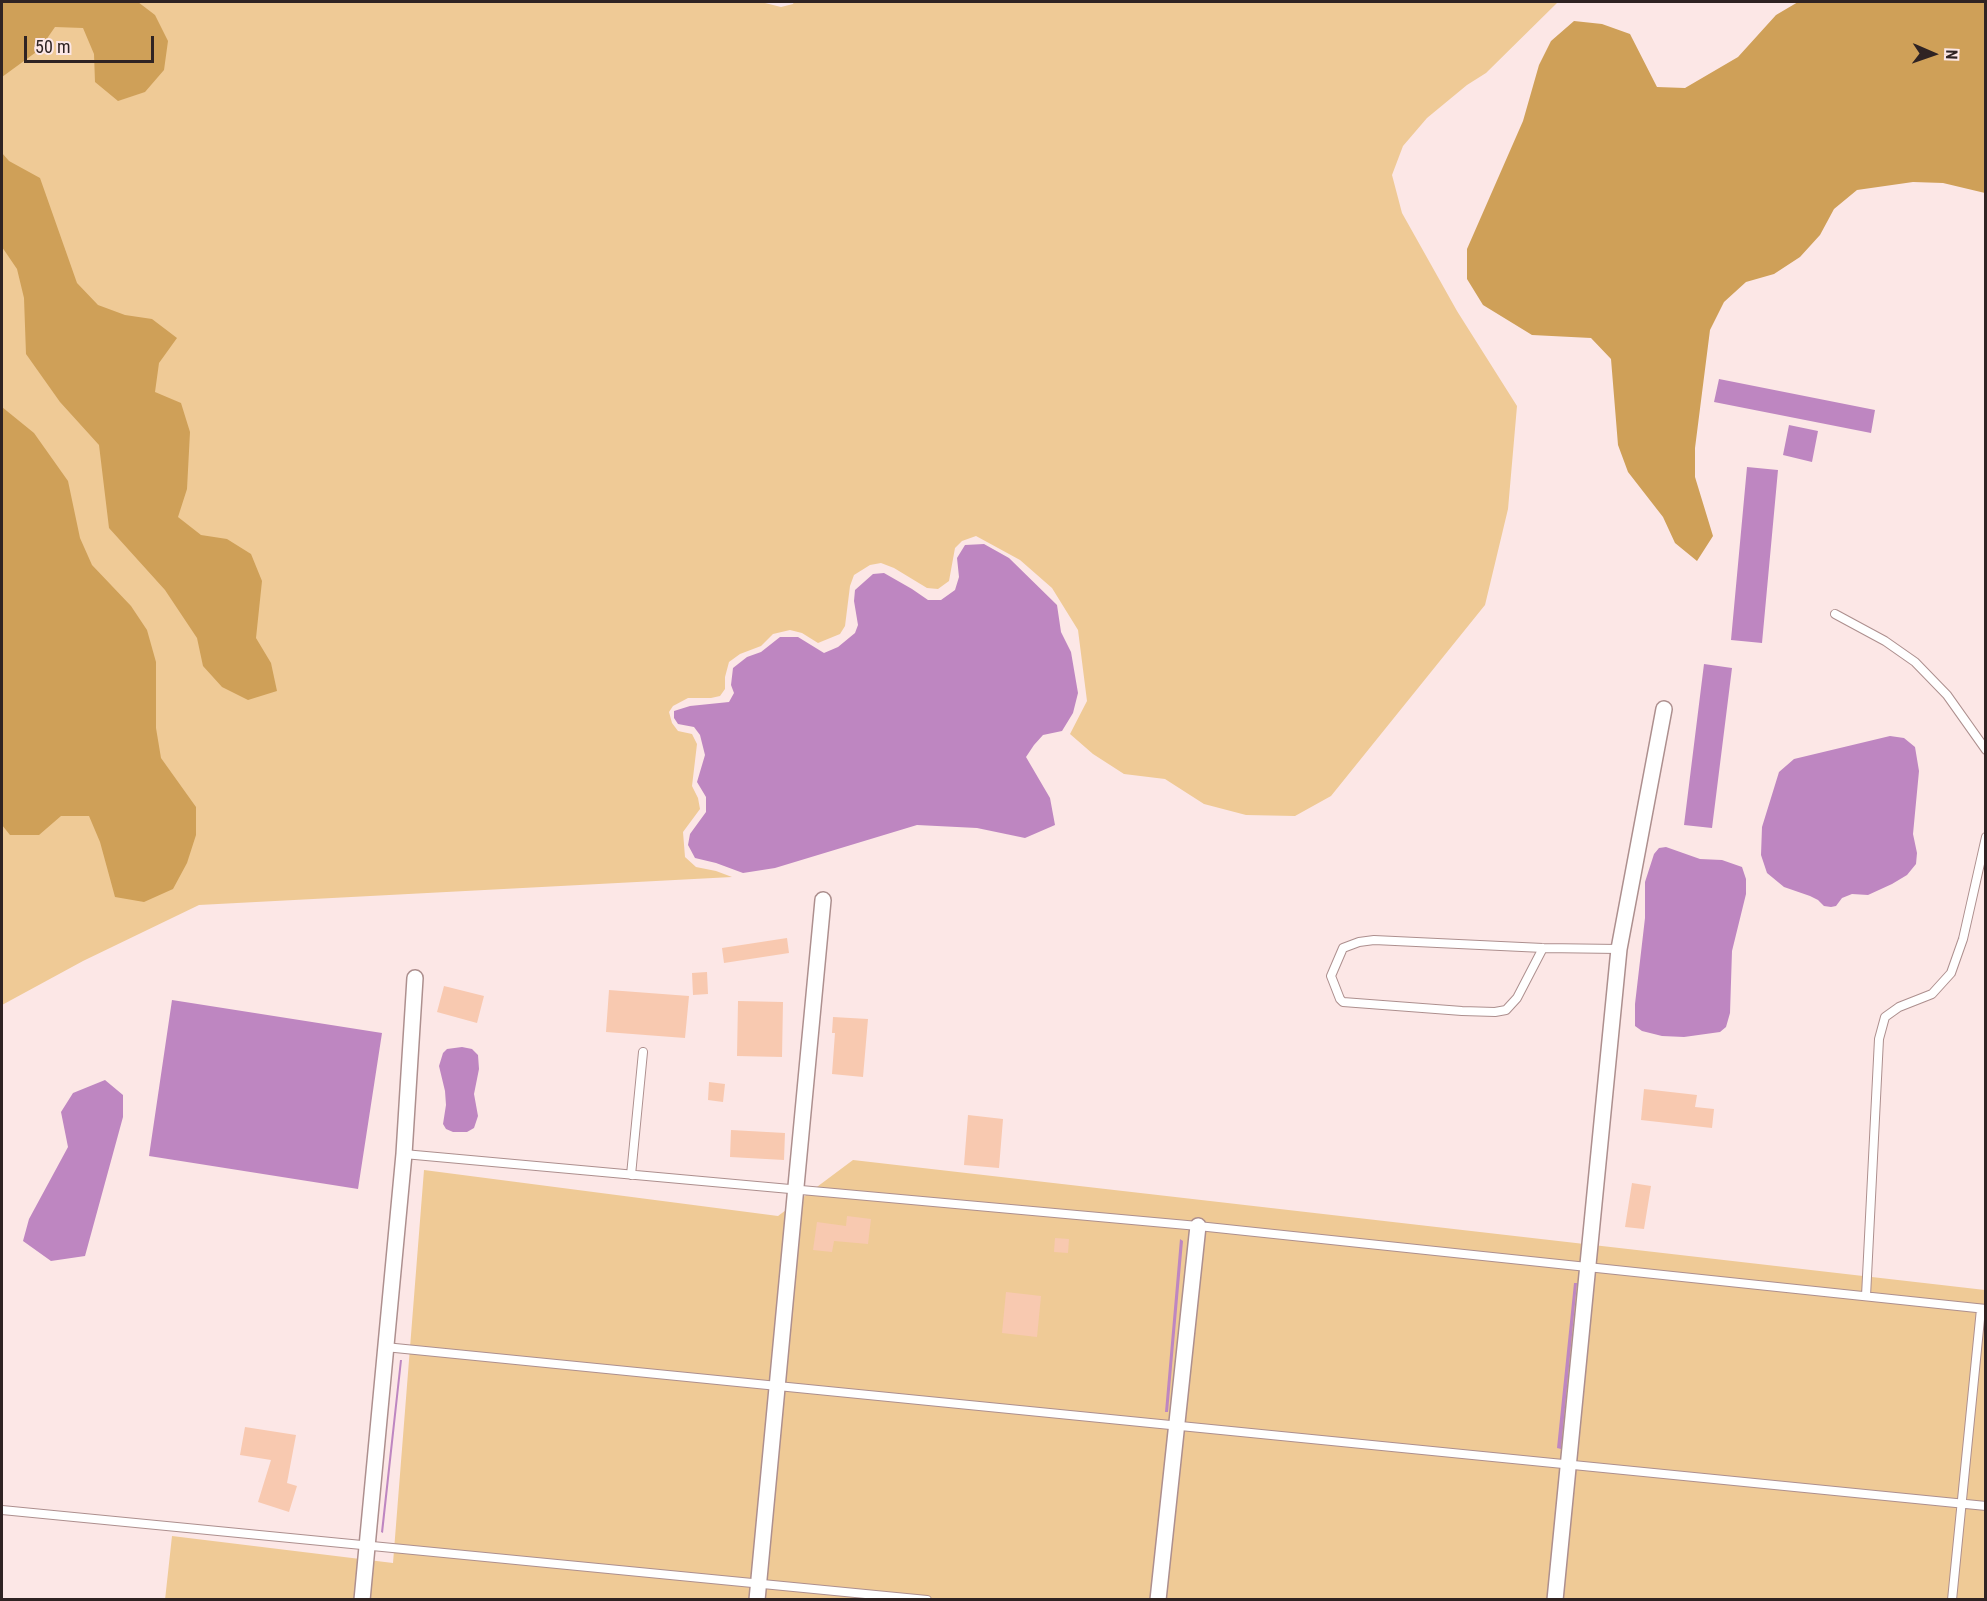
<!DOCTYPE html>
<html>
<head>
<meta charset="utf-8">
<style>
  body { margin:0 }
  #map { position:relative; width:1987px; height:1601px; overflow:hidden; background:#fce7e6; font-family:"Roboto Condensed",sans-serif }
  canvas { display:block }
  .frame { position:absolute; inset:0; border:3px solid #2f2323; pointer-events:none }
  .north { position:absolute; left:1903px; top:24px; width:60px; height:60px; -webkit-text-stroke:4px #fce7e6; paint-order:stroke; rotate:92deg; font-size:16px; font-weight:700; line-height:24px; text-align:center; color:#2f2323 }
  .north::after { content:''; display:block; margin:auto; width:21px; height:27px; background:#2f2323; clip-path:polygon(50% 0,100% 100%,50% 72%,0 100%) }
  .scale { position:absolute; left:24px; top:36px; width:130px; height:27px; box-sizing:border-box; border:3px solid #2f2323; border-top:0; padding-left:8px; font-size:18px; line-height:21px; white-space:nowrap; color:#2f2323; -webkit-text-stroke:4px #fce7e6; paint-order:stroke }
</style>
</head>
<body>
<div id="map">
<canvas width="1987" height="1601"></canvas>
<div class="frame"></div>
<div class="north">N</div>
<div class="scale">50 m</div>
</div>
<script>
const g = document.querySelector('canvas').getContext('2d');
g.lineJoin = 'round';
function paint(path, color) { g.fillStyle = color; g.fill(path, 'evenodd'); }
const shape = rows => new Path2D(rows.map(r => 'M' + r).join(''));
function trace(path, color, width, dash) { g.strokeStyle = color; g.lineWidth = width; g.lineCap = dash ? 'butt' : 'round'; g.setLineDash(dash || []); g.stroke(path); }
const green = shape([
  [2,2,761,2,781,7,793,4,794,2,1558,2,1486,73,1467,85,1427,118,1403,146,1392,175,1402,213,1457,311,1517,406,1508,509,1485,605,1331,796,1295,816,1246,815,1204,804,1165,779,1124,774,1093,754,1070,734,1087,701,1078,630,1052,588,1020,560,976,536,962,541,955,548,949,581,938,589,927,588,894,568,881,563,870,565,854,575,850,586,845,626,840,634,818,643,802,633,790,630,773,634,761,646,740,654,729,662,725,677,725,689,720,696,711,698,688,698,673,706,669,712,672,723,678,731,692,734,697,744,692,786,698,798,700,809,683,832,685,857,696,867,716,871,732,877,199,905,83,961,2,1005],
  [853,1160,1985,1290,1985,1599,165,1600,172,1536,393,1563,424,1170,778,1216]
]);
const forest = shape([
  [2,2,138,2,155,15,168,41,164,70,145,92,118,101,95,82,94,54,83,28,55,27,39,50,2,77],
  [1798,2,1985,2,1985,193,1943,183,1913,182,1857,190,1834,209,1820,235,1800,257,1774,274,1746,282,1724,302,1710,330,1695,448,1695,477,1713,536,1697,561,1675,543,1663,517,1628,472,1618,445,1611,359,1591,338,1532,335,1483,305,1467,279,1467,249,1523,121,1539,65,1551,41,1574,21,1602,24,1630,34,1657,87,1685,88,1738,57,1776,15],
  [2,153,9,161,40,178,77,283,98,305,125,315,152,319,177,338,159,363,155,392,181,403,190,432,187,489,178,517,201,535,227,539,251,554,262,581,256,638,271,663,277,691,248,700,222,687,203,666,197,638,165,590,109,528,99,445,60,402,26,354,24,298,17,269,2,247],
  [2,407,34,433,68,481,80,538,92,565,131,606,147,630,156,662,156,728,161,758,196,807,196,835,187,863,173,889,144,902,115,897,100,842,89,816,61,816,39,835,10,835,2,825]
]);
const water = shape([
  [1719,379,1875,410,1871,433,1714,402],
  [1789,425,1818,431,1812,462,1783,455],
  [1747,467,1778,470,1762,643,1731,640],
  [984,544,1009,558,1057,605,1061,632,1071,652,1078,693,1073,713,1062,731,1043,735,1034,745,1026,757,1050,798,1055,825,1025,838,977,828,917,825,775,868,743,873,716,863,695,858,688,845,690,834,706,812,706,797,697,782,705,755,700,735,694,727,678,724,674,718,674,711,690,706,729,702,734,693,731,685,733,668,747,657,761,652,780,637,798,637,824,653,838,647,855,633,858,625,854,601,855,590,873,574,884,573,912,589,928,600,941,600,955,590,959,577,957,558,965,545],
  [1704,664,1732,668,1712,828,1684,825],
  [1890,736,1904,738,1915,747,1919,771,1913,834,1917,853,1916,864,1907,875,1892,884,1868,895,1852,894,1842,898,1836,906,1831,907,1824,906,1818,900,1810,896,1784,887,1767,873,1761,855,1762,827,1779,772,1794,759],
  [1666,847,1700,859,1722,860,1742,867,1746,879,1746,894,1732,951,1730,1013,1726,1027,1720,1032,1684,1037,1662,1036,1642,1031,1635,1026,1635,1004,1645,918,1645,882,1654,854,1659,848],
  [172,1000,382,1033,358,1189,149,1156],
  [462,1047,472,1049,478,1055,479,1069,474,1094,478,1116,474,1128,467,1132,453,1132,446,1129,443,1124,446,1105,445,1091,439,1066,443,1053,447,1049],
  [105,1080,123,1095,123,1117,85,1256,51,1261,23,1241,29,1219,68,1147,61,1112,73,1093],
  [1180,1239,1183,1241,1168,1412,1165,1412],
  [1574,1283,1577,1283,1561,1449,1557,1448],
  [400,1360,402,1360,383,1533,381,1532]
]);
const building = shape([
  [787,938,789,953,724,963,722,948],
  [707,972,708,994,693,995,692,973],
  [444,986,484,996,477,1023,437,1012],
  [609,990,689,996,685,1038,606,1032],
  [738,1001,783,1002,782,1057,737,1056],
  [833,1017,868,1019,863,1077,832,1074,835,1033,832,1033],
  [709,1082,725,1084,723,1102,708,1100],
  [1644,1089,1697,1095,1695,1107,1714,1109,1712,1128,1641,1120],
  [968,1115,1003,1119,999,1168,964,1165],
  [731,1130,785,1133,784,1160,730,1157],
  [1632,1183,1651,1186,1644,1229,1625,1227],
  [847,1216,871,1219,868,1244,834,1241,832,1252,813,1250,817,1222,846,1226],
  [1055,1238,1069,1239,1068,1253,1054,1252],
  [1006,1292,1041,1296,1037,1337,1002,1333],
  [245,1427,296,1435,287,1483,297,1486,289,1512,258,1502,271,1460,240,1455]
]);
const lane = shape([
  [1835,614,1885,641,1915,662,1947,695,1986,750],
  [1543,948,1517,998,1506,1010,1495,1012,1462,1011,1343,1002,1340,999,1331,976,1343,948,1359,942,1374,940,1543,948,1619,949],
  [404,1154,1198,1226,1986,1309],
  [631,1175,643,1052],
  [1866,1296,1879,1039,1885,1017,1899,1007,1932,994,1951,973,1963,939,1986,837],
  [385,1347,1986,1506],
  [2,1510,927,1600],
  [1952,1600,1981,1309]
]);
const street = shape([
  [362,1600,404,1154,415,978],
  [757,1600,823,900],
  [1158,1600,1198,1226],
  [1555,1600,1619,949,1664,709]
]);
paint(green, '#efca96');
paint(forest, '#cfa058');
paint(water, '#be86c1');
paint(building, '#f8c9b0');
trace(lane, '#ad8f8e', 10);
trace(street, '#ad8f8e', 18);
trace(lane, '#fff', 8);
trace(street, '#fff', 15);
</script>
</body>
</html>
